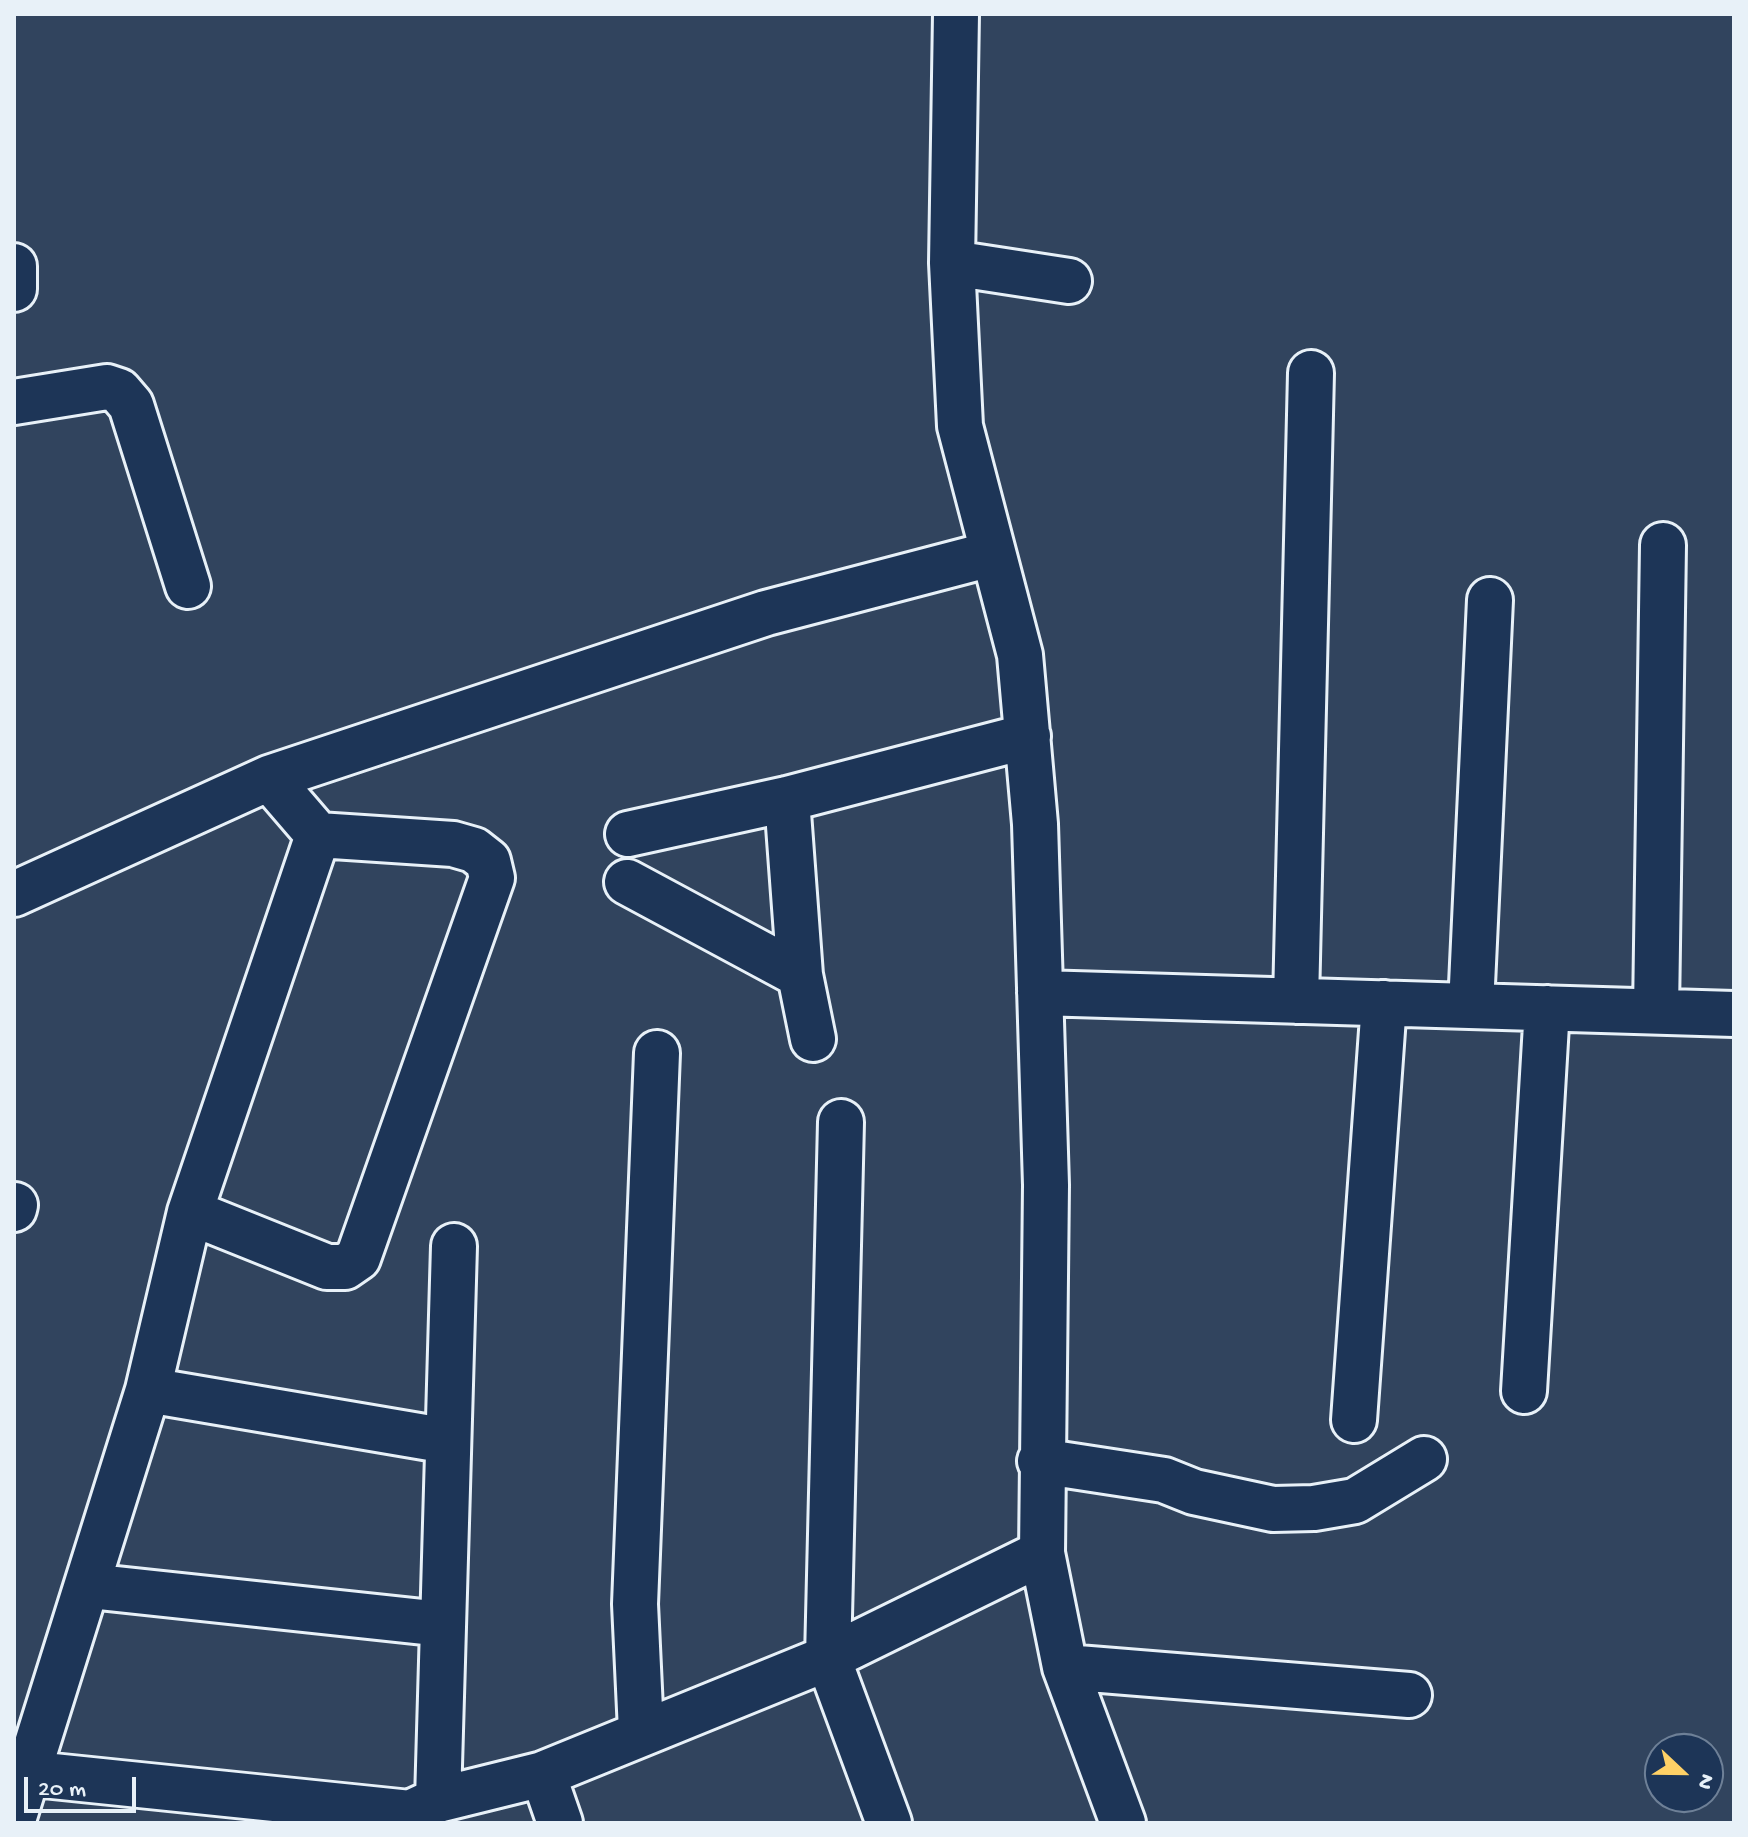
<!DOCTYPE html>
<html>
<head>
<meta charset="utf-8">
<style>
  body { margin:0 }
  #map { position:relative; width:1748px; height:1837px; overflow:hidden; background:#31445e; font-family:"Gochi Hand",sans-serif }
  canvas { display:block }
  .frame { position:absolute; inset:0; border:16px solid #e8f1f8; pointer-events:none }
  .north { position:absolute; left:1644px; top:1733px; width:80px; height:80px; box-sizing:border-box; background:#1d3557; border:2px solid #6e8097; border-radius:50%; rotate:112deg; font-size:22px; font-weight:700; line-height:32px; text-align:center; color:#e8f1f8 }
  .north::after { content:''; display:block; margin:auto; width:28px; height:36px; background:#ffd166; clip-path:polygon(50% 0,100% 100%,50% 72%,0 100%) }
  .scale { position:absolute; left:24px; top:1777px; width:112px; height:36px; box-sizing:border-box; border:4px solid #e8f1f8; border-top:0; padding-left:10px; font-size:24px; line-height:28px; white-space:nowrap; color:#e8f1f8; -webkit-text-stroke:6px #1d3557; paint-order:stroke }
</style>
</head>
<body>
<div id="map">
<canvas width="1748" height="1837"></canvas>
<div class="frame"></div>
<div class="north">N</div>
<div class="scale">20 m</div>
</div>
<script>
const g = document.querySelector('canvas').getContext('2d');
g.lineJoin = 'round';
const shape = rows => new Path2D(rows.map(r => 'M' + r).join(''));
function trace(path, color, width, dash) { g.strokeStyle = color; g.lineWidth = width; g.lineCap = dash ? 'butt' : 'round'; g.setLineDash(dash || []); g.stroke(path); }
const minor = shape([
  [956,14,952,263,960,426,1020,655,1035,824,1046,1185,1042,1553,1065,1667,1123,1823],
  [952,263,1069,281],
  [14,266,14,289],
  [14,402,107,387,119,391,131,405,188,586],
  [787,799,800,975,813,1039],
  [628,834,787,799,1028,736],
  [627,882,800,975],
  [14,894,269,778,766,613,991,554],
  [1040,993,1734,1014],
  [1296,1001,1311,373],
  [1471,1006,1490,600],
  [1656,1011,1663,545],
  [841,1122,828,1658,889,1823],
  [14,1209,15,1205],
  [190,1212,327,1267,345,1267,358,1258,492,878,488,861,474,850,453,844,318,835],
  [148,1390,448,1441],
  [1524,1391,1547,1008],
  [1354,1420,1384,1003],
  [1040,1461,1164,1480,1194,1492,1273,1509,1314,1508,1355,1501,1424,1459],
  [89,1586,442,1624],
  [1065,1667,1409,1695],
  [641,1731,635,1604,657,1053],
  [14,1772,410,1813,438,1800,543,1774,828,1658,1042,1553],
  [543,1774,560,1823],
  [438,1800,454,1246],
  [14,1817,148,1390,190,1212,318,835,269,778]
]);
trace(minor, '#e8f1f8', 50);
trace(minor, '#1d3557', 44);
</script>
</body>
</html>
